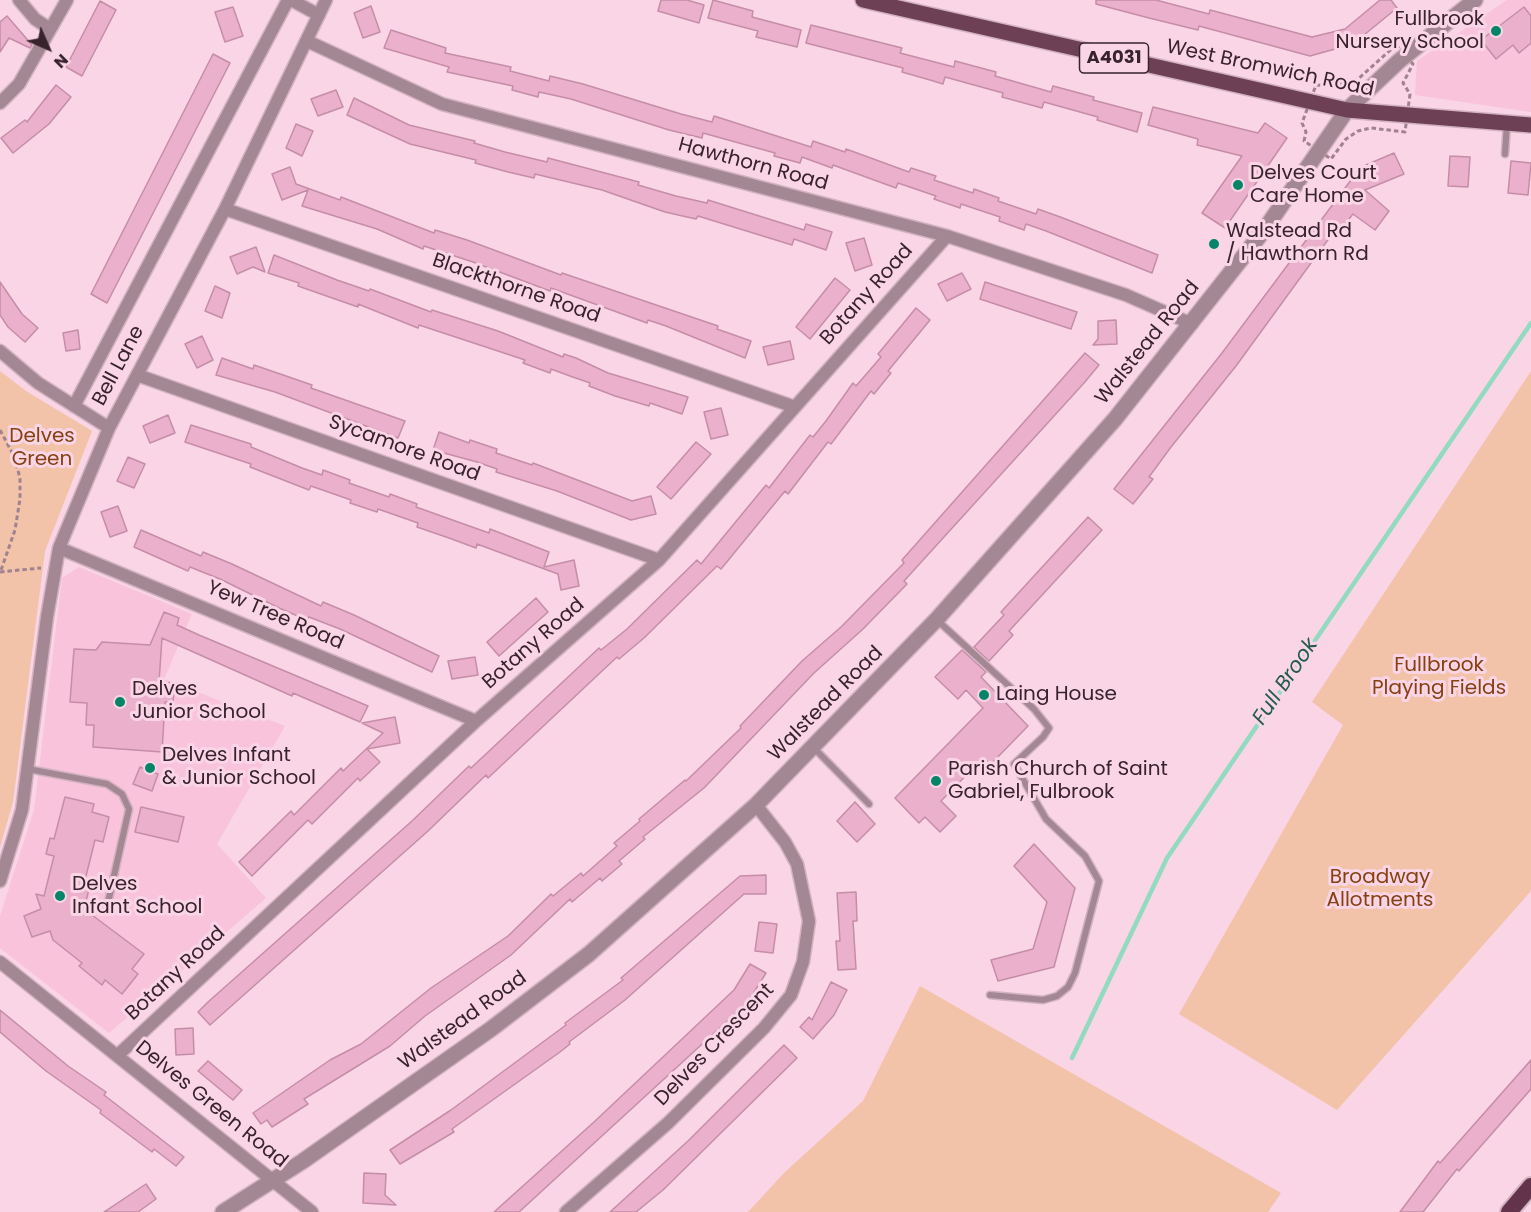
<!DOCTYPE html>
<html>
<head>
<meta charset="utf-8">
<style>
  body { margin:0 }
  #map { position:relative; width:1531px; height:1212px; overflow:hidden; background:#f9d5e5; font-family:Poppins,sans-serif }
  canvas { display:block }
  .north { position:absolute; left:18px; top:18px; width:60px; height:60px; -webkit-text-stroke:4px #f9d5e5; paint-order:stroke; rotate:135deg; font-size:16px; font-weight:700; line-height:24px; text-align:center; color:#38222c }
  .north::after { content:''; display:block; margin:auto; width:21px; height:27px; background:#38222c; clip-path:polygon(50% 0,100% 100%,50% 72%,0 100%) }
</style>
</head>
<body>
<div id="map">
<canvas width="1531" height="1212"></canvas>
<div class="north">N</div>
</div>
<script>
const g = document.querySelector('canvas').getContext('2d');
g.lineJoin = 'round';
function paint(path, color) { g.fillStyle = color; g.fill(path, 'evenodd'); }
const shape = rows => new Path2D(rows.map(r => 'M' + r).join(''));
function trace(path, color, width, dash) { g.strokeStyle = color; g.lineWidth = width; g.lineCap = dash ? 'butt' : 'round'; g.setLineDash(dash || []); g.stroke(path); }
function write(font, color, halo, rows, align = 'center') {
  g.font = font + ' Poppins,sans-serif'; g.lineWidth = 6; g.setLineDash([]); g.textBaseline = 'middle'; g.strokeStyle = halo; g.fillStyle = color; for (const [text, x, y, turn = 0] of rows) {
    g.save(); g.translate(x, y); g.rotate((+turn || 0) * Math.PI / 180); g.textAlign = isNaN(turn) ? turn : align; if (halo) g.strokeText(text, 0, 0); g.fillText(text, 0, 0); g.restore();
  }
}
const built = shape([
  [1507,0,1531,0,1531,112,1415,95,1417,61],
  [79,567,192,614,164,679,285,726,217,844,266,898,109,1033,0,948,0,916,34,810,62,578]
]);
const green = shape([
  [0,371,26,391,92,431,45,551,13,802,0,847],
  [1531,371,1531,891,1337,1110,1179,1014,1343,725,1312,702],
  [920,986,1281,1193,1268,1212,748,1212,785,1172,863,1101]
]);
const stream = shape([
  [1072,1058,1167,858,1531,323]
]);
const building = shape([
  [661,0,687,0,704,5,699,23,658,11,661,0],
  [713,0,753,11,752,17,801,30,797,47,756,37,758,31,708,18,713,0],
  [1096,0,1156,0,1209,14,1210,10,1312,37,1345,29,1380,0,1391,0,1397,8,1353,44,1310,56,1199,26,1198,30,1149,18,1096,4,1096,0],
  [100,1,116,10,82,76,66,67,100,1],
  [371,6,380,32,363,38,354,13,371,6],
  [233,7,243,36,225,42,215,12,233,7],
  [1524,7,1531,16,1531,43,1519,53,1513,45,1496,59,1481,40,1524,7],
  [7,16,32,45,30,48,9,38,0,52,0,22,7,16],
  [811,25,902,48,900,53,954,67,955,61,996,72,995,76,1051,92,1053,86,1094,97,1093,100,1142,113,1137,132,1097,120,1098,117,1044,102,1042,108,1002,97,1003,93,945,77,943,84,930,80,902,72,903,68,806,43,811,25],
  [391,30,446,48,445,53,511,67,510,71,549,81,550,76,583,84,681,114,712,122,714,116,811,147,813,141,845,152,846,149,909,172,911,168,936,176,934,180,973,193,974,189,999,198,998,201,1036,214,1038,209,1063,218,1158,255,1152,273,1046,231,1026,224,1024,230,999,221,1000,217,961,204,960,208,934,199,936,196,898,183,896,188,833,165,832,168,802,157,800,163,774,156,775,153,703,133,702,138,669,130,571,99,539,92,538,97,512,90,513,86,447,72,449,67,384,48,391,30],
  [213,54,230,63,107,303,91,294,213,54],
  [56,85,71,97,49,124,13,153,1,138,25,120,27,122,56,85],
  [336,90,343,107,318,116,311,99,336,90],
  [354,98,409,125,475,141,474,143,505,152,547,162,548,158,639,182,638,185,676,196,707,203,708,200,804,230,806,224,832,232,826,250,794,239,792,245,698,216,696,219,665,212,602,190,535,174,534,178,508,172,475,163,476,160,410,144,347,115,354,98],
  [1153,107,1258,133,1265,123,1287,138,1225,228,1202,213,1242,156,1197,145,1198,139,1148,125,1153,107],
  [296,124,313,131,302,156,286,148,296,124],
  [1394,153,1404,174,1365,190,1389,211,1375,230,1353,214,1341,229,1338,226,1236,366,1171,447,1149,477,1153,479,1133,504,1114,489,1222,353,1351,180,1366,165,1394,153],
  [1450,156,1470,157,1468,187,1448,186,1450,156],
  [1511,161,1531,163,1528,195,1508,193,1511,161],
  [290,167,296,184,340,200,341,197,434,233,435,230,467,240,561,275,562,273,718,326,717,329,751,341,745,358,666,326,648,320,647,323,551,288,550,291,473,262,424,246,423,249,377,229,302,206,308,190,282,200,272,174,290,167],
  [864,238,872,265,855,271,846,243,864,238],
  [256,247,265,272,253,267,237,274,230,257,256,247],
  [274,255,337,280,369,291,370,289,431,312,432,310,498,331,563,357,564,354,576,358,608,373,688,397,682,414,650,403,649,406,615,396,589,386,590,383,570,376,551,369,550,373,523,363,525,360,504,353,419,325,418,328,358,304,358,307,298,286,299,283,268,273,274,255],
  [962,273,971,289,947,301,938,284,962,273],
  [835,278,850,290,810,339,796,327,835,278],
  [0,282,22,314,38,328,25,342,8,327,0,315,0,282],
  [985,282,1077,312,1071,329,980,299,985,282],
  [215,286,230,293,222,318,205,311,215,286],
  [916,308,930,320,888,371,891,373,874,394,871,391,831,444,828,442,788,494,785,491,721,569,717,566,644,638,619,659,617,657,488,778,486,775,428,831,210,1025,198,1012,208,1002,412,821,469,766,471,768,599,648,601,650,627,629,697,560,701,564,766,485,769,488,810,435,813,437,826,421,853,383,856,386,869,371,881,357,878,354,916,308],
  [1116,320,1117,344,1093,345,1098,339,1098,321,1116,320],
  [78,330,80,349,66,351,63,333,78,330],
  [202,336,213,360,197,368,185,344,202,336],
  [790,341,794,359,768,365,763,347,790,341],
  [1085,353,1099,365,1084,383,904,581,907,584,863,629,814,673,704,788,643,837,645,839,619,861,622,864,602,881,600,878,572,902,570,899,511,955,425,1016,390,1046,304,1099,308,1104,272,1127,267,1120,261,1124,253,1113,330,1060,361,1044,431,988,508,936,551,894,553,896,581,873,583,876,617,846,614,843,640,821,639,819,685,780,686,781,741,728,740,726,802,661,841,627,904,563,902,560,1085,353],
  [222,358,253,369,254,365,286,376,312,385,311,388,405,421,398,438,275,392,216,375,222,358],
  [721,408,728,435,711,439,704,412,721,408],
  [168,415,175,433,150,443,143,426,168,415],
  [191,425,251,444,251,447,302,468,322,475,323,470,350,480,349,483,389,497,390,494,417,504,416,507,489,533,490,529,549,552,544,567,574,560,579,586,561,590,558,574,477,544,476,548,449,538,417,527,418,523,378,509,377,512,350,503,351,500,311,486,309,490,250,467,251,464,185,442,191,425],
  [439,432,469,443,470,440,497,449,496,453,532,465,533,463,632,501,651,496,656,514,631,520,557,491,496,472,497,469,477,462,433,450,439,432],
  [696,442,711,454,671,499,657,487,696,442],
  [128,457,145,464,134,488,117,481,128,457],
  [118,506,127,531,110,537,101,512,118,506],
  [1088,517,1102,530,1009,631,1013,635,989,661,974,647,1004,615,1001,612,1088,517],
  [141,530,201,556,203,552,232,564,321,606,323,602,354,615,439,656,432,672,340,629,309,617,307,620,279,608,220,579,190,567,188,571,134,547,141,530],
  [536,598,548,612,499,656,487,642,536,598],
  [164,612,179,618,177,625,199,635,368,706,360,722,293,693,292,696,162,638,159,682,175,683,173,702,165,702,162,752,93,747,94,725,86,725,87,703,70,702,74,649,96,650,102,642,150,645,164,612],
  [962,650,986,672,981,677,1028,726,991,764,983,758,941,801,956,816,940,832,925,817,919,823,895,798,983,708,966,690,958,699,935,677,962,650],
  [475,657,478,675,452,679,448,661,475,657],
  [395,717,400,743,367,749,380,762,360,781,358,778,312,824,308,820,252,876,239,862,291,811,294,815,341,768,343,771,383,733,362,723,395,717],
  [140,767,158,774,152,791,133,784,140,767],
  [65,797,94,804,92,812,109,817,103,842,95,840,84,884,90,885,84,909,144,954,132,969,138,974,122,994,105,980,102,985,79,966,82,963,53,940,50,931,32,937,24,916,41,909,36,894,44,896,54,856,46,854,50,838,54,839,65,797],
  [855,802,875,824,857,842,837,821,855,802],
  [141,807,184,817,178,842,135,832,141,807],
  [1034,844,1075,888,1054,967,998,981,991,960,1033,949,1047,902,1014,866,1034,844],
  [766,875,766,894,744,894,625,1000,569,1042,570,1044,560,1052,452,1129,454,1132,400,1164,390,1150,451,1110,566,1025,565,1023,623,980,621,978,740,876,766,875],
  [856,892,857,921,853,921,856,969,838,970,836,941,840,941,837,893,856,892],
  [759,922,777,924,773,953,755,951,759,922],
  [750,964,766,973,748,1002,519,1212,494,1212,594,1122,734,990,750,964],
  [831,982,847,990,834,1015,813,1039,800,1027,809,1017,812,1020,831,982],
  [0,1010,68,1066,106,1092,104,1095,184,1157,176,1166,154,1149,152,1152,100,1113,101,1110,46,1071,0,1032,0,1010],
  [193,1028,194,1054,176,1055,175,1029,193,1028],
  [784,1045,797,1058,663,1190,636,1212,610,1212,688,1141,784,1045],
  [1531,1060,1531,1089,1459,1171,1457,1169,1423,1212,1400,1212,1438,1161,1440,1163,1531,1060],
  [208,1061,242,1090,233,1100,198,1071,208,1061],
  [364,1173,386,1174,385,1195,396,1205,363,1203,364,1173],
  [146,1184,156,1199,138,1212,104,1212,146,1184]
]);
const path = shape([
  [1396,45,1413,64,1403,83,1410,94,1405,132,1371,128,1358,131,1346,139,1331,159,1304,141,1306,132,1302,123,1316,85,1330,86,1357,80,1396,45],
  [0,430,14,456,20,478,20,499,15,530,0,573],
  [0,572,41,568]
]);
const service = shape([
  [1505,154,1507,123],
  [937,620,1034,709,1049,728,1043,737,1014,764,1046,819,1085,856,1099,881,1075,973,1068,987,1057,996,1043,1000,990,995],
  [814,748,869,804],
  [28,769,107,784,122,794,129,809,107,907]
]);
const minor = shape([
  [19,0,35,19,50,29],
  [291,0,319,15],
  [307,41,442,104,947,236,1126,295,1192,324],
  [0,103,19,84,67,0],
  [225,209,795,407],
  [0,351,38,383,109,428],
  [137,375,659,560],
  [74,406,288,0],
  [59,548,476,721],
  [0,881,22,810,47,617,59,548,109,428,225,209,326,0],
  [0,962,312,1212],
  [118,1055,476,721,659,560,947,236],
  [566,1212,668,1123,764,1028,791,995,803,962,809,921,797,864,785,842,756,805]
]);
const tertiary = shape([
  [223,1212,303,1161,491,1029,589,954,756,805,937,619,1115,419,1265,229,1347,110,1399,61,1475,0]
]);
const primary = shape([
  [863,0,1347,110,1531,125]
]);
const trunk = shape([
  [1509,1212,1531,1186]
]);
const markers = [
  [1496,31,6,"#048567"],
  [1238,185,6,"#048567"],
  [1214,244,6,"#048567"],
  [984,695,6,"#048567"],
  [120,702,6,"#048567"],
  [150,768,6,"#048567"],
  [936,781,6,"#048567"],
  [60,896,6,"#048567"]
];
const shields = [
  [1114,58,69]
];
const shieldNames = [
  ["A4031",1114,58]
];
const poiNames = [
  ["Fullbrook",1484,20,"right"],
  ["Nursery School",1484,43,"right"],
  ["Delves Court",1250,174],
  ["Care Home",1250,197],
  ["Walstead Rd",1226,232],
  ["/ Hawthorn Rd",1226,255],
  ["Delves",132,690],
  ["Junior School",132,713],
  ["Laing House",996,695],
  ["Delves Infant",162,756],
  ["& Junior School",162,779],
  ["Parish Church of Saint",948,770],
  ["Gabriel, Fulbrook",948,793],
  ["Delves",72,885],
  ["Infant School",72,908]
];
const streetNames = [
  ["West Bromwich Road",1270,69,12],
  ["Hawthorn Road",753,165,15],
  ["Blackthorne Road",516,289,19],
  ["Botany Road",867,295,-48],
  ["Walstead Road",1148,343,-51],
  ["Bell Lane",119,366,-62],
  ["Sycamore Road",404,449,20],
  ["Yew Tree Road",275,616,23],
  ["Botany Road",534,644,-41],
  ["Walstead Road",826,704,-45],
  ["Botany Road",176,974,-43],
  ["Walstead Road",463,1021,-36],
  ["Delves Crescent",715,1045,-46],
  ["Delves Green Road",211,1105,39]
];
const parkNames = [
  ["Delves",42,437],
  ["Green",42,460],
  ["Fullbrook",1439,666],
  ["Playing Fields",1439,689],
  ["Broadway",1380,878],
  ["Allotments",1380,901]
];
const waterNames = [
  ["Full Brook",1286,682,-56]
];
paint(built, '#f8c3db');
paint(green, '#f2c2a9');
trace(stream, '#92dac0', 4.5);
paint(building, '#ebb1cc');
trace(building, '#c58da7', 1.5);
trace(service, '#d2b1c0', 9);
trace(minor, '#d2b1c0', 15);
trace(tertiary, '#d2b1c0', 18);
trace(primary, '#d2b1c0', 18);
trace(trunk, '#d2b1c0', 20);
trace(path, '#a08290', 3, [4.5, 3]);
trace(service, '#a38894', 6);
trace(minor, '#a38894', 12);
trace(tertiary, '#a38894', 15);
trace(primary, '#6d4056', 15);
trace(trunk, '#62334b', 16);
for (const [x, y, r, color] of markers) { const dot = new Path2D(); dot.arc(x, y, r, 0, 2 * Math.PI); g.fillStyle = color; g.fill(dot); trace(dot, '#f9d5e5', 2); }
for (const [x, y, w] of shields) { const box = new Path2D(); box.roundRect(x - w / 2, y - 15, w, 30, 4.5); g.fillStyle = '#f9d5e5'; g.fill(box); trace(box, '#38222c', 1.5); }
write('bold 18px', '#38222c', null, shieldNames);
write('20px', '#38222c', '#f9d5e5', poiNames, 'left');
write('20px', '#38222c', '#f9d5e5', streetNames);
write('20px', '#874111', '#f9d5e5', parkNames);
write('italic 21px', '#225b49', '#f9d5e5', waterNames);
</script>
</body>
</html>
